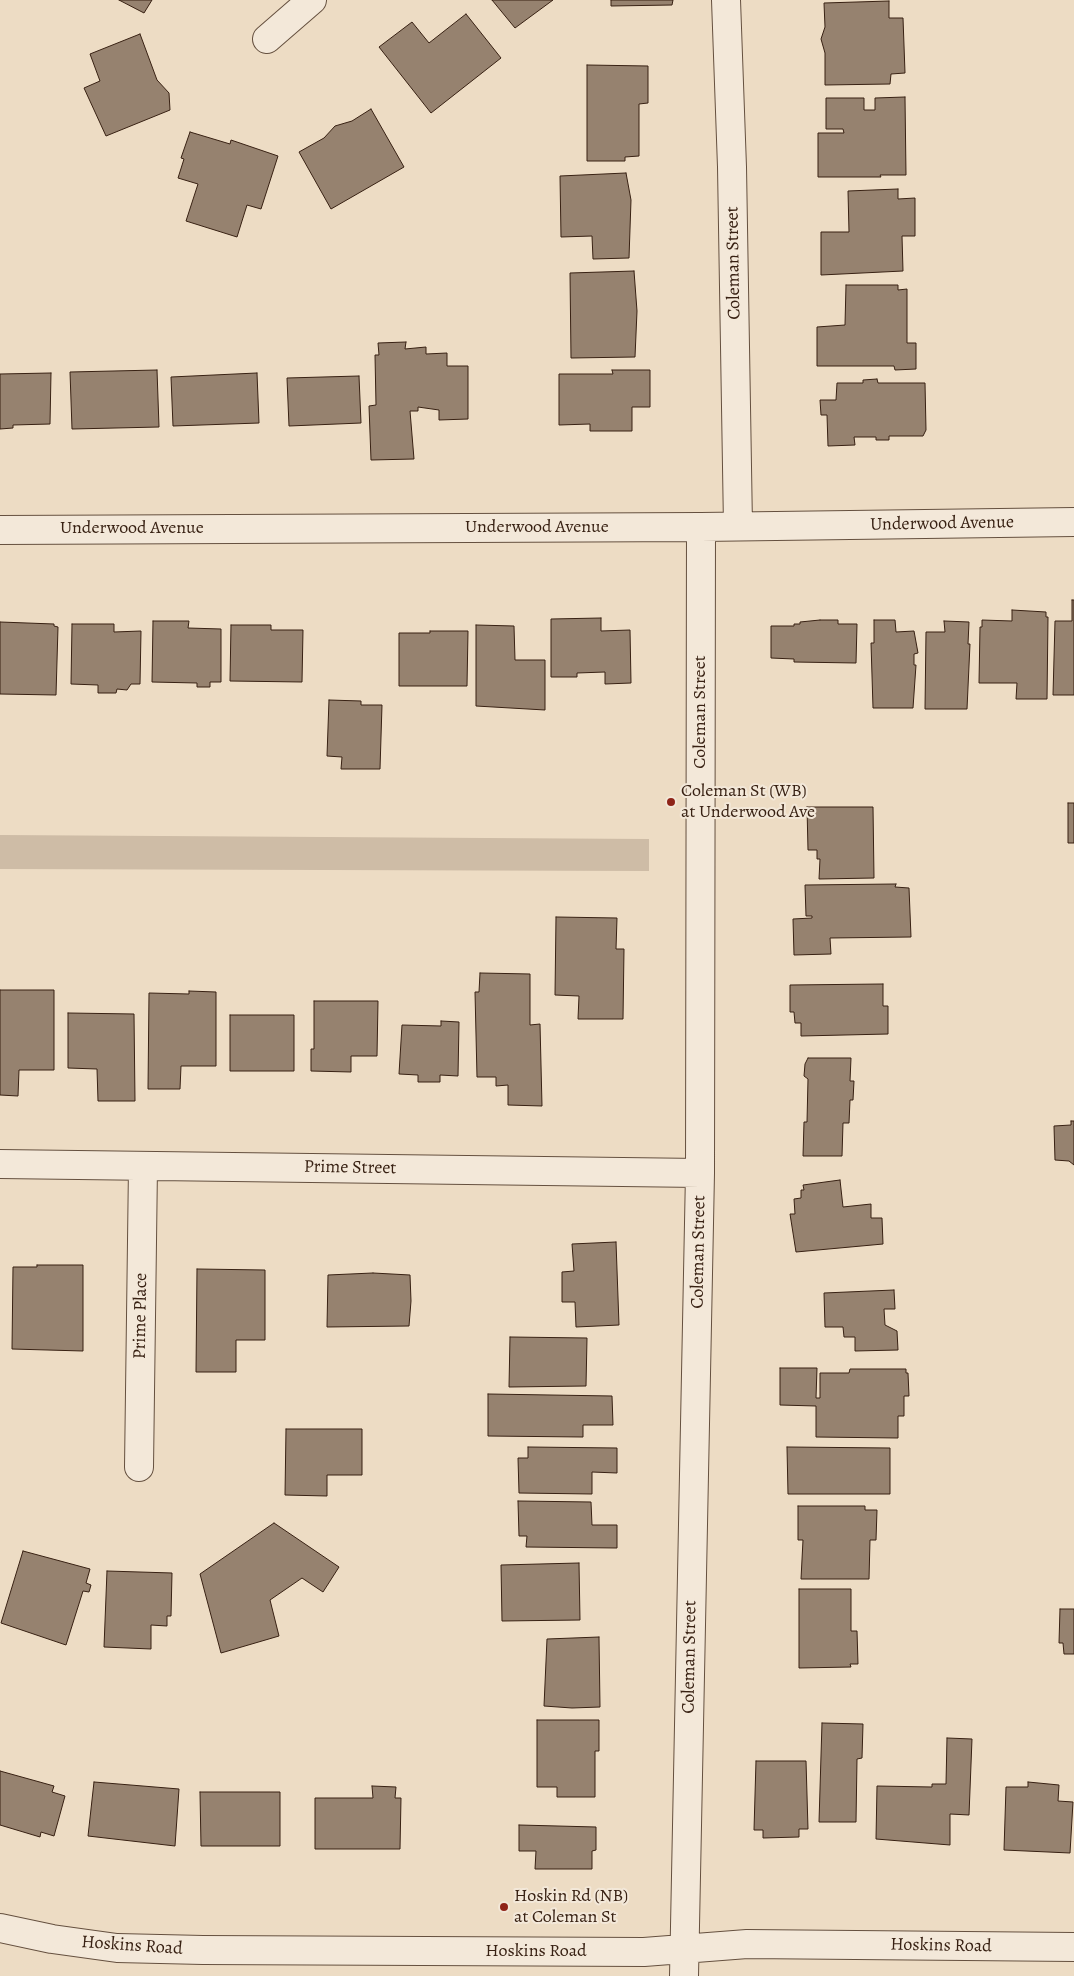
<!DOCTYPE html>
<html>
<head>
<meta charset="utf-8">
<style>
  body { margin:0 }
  canvas { display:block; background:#eddcc4 }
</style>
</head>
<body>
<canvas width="1074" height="1976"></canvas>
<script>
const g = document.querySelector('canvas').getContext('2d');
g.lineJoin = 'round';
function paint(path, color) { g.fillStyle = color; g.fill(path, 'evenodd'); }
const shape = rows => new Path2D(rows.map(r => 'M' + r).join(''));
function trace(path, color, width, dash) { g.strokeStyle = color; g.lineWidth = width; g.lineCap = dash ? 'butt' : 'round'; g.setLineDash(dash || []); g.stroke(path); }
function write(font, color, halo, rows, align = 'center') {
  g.font = font + ' Alegreya,serif'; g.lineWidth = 4; g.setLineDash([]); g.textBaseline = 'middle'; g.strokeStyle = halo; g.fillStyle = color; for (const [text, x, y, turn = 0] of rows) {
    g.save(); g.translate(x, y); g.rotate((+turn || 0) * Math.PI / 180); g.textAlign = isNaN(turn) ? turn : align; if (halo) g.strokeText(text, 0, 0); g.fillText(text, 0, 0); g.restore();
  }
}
const green = shape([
  [0,835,649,839,649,871,0,869]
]);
const building = shape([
  [119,0,152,0,144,13,119,0],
  [492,0,553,0,515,28,492,0],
  [611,0,673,0,672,5,611,6,611,0],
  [889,1,889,18,903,18,905,73,891,74,890,84,825,85,825,53,821,39,825,27,824,3,889,1],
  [466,14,501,58,431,113,379,47,412,22,429,43,466,14],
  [140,34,157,80,169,93,170,110,106,136,84,88,100,81,90,54,140,34],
  [587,65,648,66,648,103,639,104,639,156,625,157,625,161,587,161,587,65],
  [905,97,906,175,880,175,881,177,818,177,818,133,844,133,843,129,826,129,826,98,864,98,864,110,875,110,875,98,905,97],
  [371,109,404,167,331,209,299,152,324,138,335,126,352,121,371,109],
  [190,132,230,144,231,140,278,156,261,209,247,205,237,237,186,221,198,184,178,178,184,159,181,158,190,132],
  [626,173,631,200,629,258,593,259,592,236,561,237,560,176,626,173],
  [898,189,898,199,915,198,915,236,902,236,903,271,821,275,821,232,849,232,848,191,898,189],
  [634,271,637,311,635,357,571,358,570,273,634,271],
  [846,285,898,285,898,290,907,289,907,343,916,343,916,369,895,370,894,366,817,366,817,327,845,325,846,285],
  [406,342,405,349,426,347,426,354,447,353,447,366,468,366,468,419,439,420,439,410,418,407,418,411,410,411,414,459,371,460,369,406,376,405,375,355,379,355,378,343,406,342],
  [157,370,159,427,72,429,70,372,157,370],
  [612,370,650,370,650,407,632,407,632,431,590,431,590,424,559,425,559,374,613,374,612,370],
  [51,373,50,424,13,425,13,428,0,429,0,374,51,373],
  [257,373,259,423,173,426,171,377,257,373],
  [359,376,361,423,289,426,287,378,359,376],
  [877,379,878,383,925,383,926,430,923,436,889,436,889,440,876,440,876,437,854,437,855,445,828,446,827,415,821,415,820,400,836,400,837,383,863,383,863,380,877,379],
  [1072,600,1074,600,1074,695,1053,695,1055,621,1072,621,1072,600],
  [1012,610,1046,612,1046,617,1048,617,1047,699,1016,699,1017,683,979,683,980,627,982,627,982,620,1012,621,1012,610],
  [601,618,601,631,630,630,631,683,605,684,605,672,577,673,577,677,551,677,551,619,601,618],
  [820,620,838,620,838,624,857,624,856,663,794,662,794,659,771,658,771,626,794,626,794,624,800,624,800,622,820,620],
  [874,620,895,620,896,632,914,631,918,653,914,654,914,665,916,665,913,708,873,708,871,643,874,643,874,620],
  [153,621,189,621,188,628,221,629,221,682,210,682,210,687,197,687,197,683,152,682,153,621],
  [944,621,969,622,968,644,970,644,967,709,925,709,926,632,945,632,944,621],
  [0,622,54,624,54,626,58,627,56,695,0,694,0,622],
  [72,624,114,624,114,632,141,631,140,684,131,684,127,690,117,689,116,693,98,693,98,685,71,684,72,624],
  [231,625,271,625,271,630,303,630,302,682,230,681,231,625],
  [476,625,514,626,515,660,545,660,545,710,476,706,476,625],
  [430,631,468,631,467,686,399,686,399,633,430,633,430,631],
  [329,700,361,701,361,705,382,705,380,769,341,769,342,757,327,756,329,700],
  [1068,803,1074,803,1074,843,1068,843,1068,803],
  [807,807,873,807,874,878,819,879,820,859,817,859,817,850,808,850,807,807],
  [896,884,895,887,909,888,911,937,830,938,831,954,794,955,793,919,812,918,812,916,806,916,805,885,896,884],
  [556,917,617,918,616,949,624,949,623,1019,578,1019,579,996,555,995,556,917],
  [480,973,530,974,530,1025,540,1024,542,1106,508,1105,508,1085,496,1086,496,1077,477,1077,475,992,479,992,480,973],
  [883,984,883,1006,888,1006,888,1034,801,1036,801,1023,795,1023,794,1012,790,1012,790,985,883,984],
  [0,990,54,990,54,1070,19,1070,18,1096,0,1095,0,990],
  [189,991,216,992,216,1066,181,1066,180,1089,148,1089,149,993,189,994,189,991],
  [314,1001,378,1001,377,1056,351,1056,351,1072,311,1071,311,1049,314,1049,314,1001],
  [68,1013,134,1014,135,1101,98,1101,97,1069,68,1068,68,1013],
  [230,1015,294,1015,294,1071,230,1071,230,1015],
  [441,1021,459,1022,458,1076,440,1075,440,1082,418,1082,418,1075,399,1074,402,1025,441,1026,441,1021],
  [808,1058,851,1058,850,1081,854,1081,853,1100,850,1100,849,1123,843,1123,842,1156,803,1156,804,1122,807,1122,808,1079,804,1076,805,1064,808,1058],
  [1071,1121,1074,1121,1074,1165,1069,1161,1055,1160,1054,1126,1071,1125,1071,1121],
  [840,1180,843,1207,871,1204,871,1218,882,1218,883,1244,796,1252,790,1214,795,1214,794,1199,801,1198,801,1190,804,1190,803,1185,840,1180],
  [616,1242,619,1325,576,1327,575,1302,562,1302,562,1272,574,1271,572,1244,616,1242],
  [37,1265,83,1265,83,1351,12,1349,13,1267,37,1267,37,1265],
  [197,1269,265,1270,265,1340,236,1340,236,1372,196,1372,197,1269],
  [373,1273,410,1275,411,1301,409,1326,327,1327,328,1275,373,1273],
  [894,1290,895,1309,884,1309,885,1325,897,1331,898,1350,855,1351,855,1337,844,1337,843,1327,825,1327,824,1293,894,1290],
  [510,1337,587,1338,586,1386,509,1387,510,1337],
  [780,1368,817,1368,816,1398,820,1398,820,1373,849,1373,850,1369,906,1369,906,1373,908,1373,909,1396,904,1396,904,1416,898,1416,898,1438,816,1437,816,1406,780,1405,780,1368],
  [488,1394,612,1396,613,1425,583,1425,583,1437,488,1436,488,1394],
  [286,1429,362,1429,362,1475,327,1475,327,1496,285,1495,286,1429],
  [528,1447,617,1448,617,1473,592,1472,592,1494,519,1493,518,1458,528,1458,528,1447],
  [787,1447,890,1448,890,1494,788,1494,787,1447],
  [518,1501,591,1502,592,1525,617,1525,617,1548,526,1547,527,1536,519,1536,518,1501],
  [798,1506,865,1506,865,1510,877,1510,876,1540,870,1540,869,1579,801,1579,803,1540,798,1540,798,1506],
  [274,1523,339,1567,323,1592,302,1578,270,1600,279,1636,221,1653,200,1574,274,1523],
  [23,1551,90,1569,86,1583,91,1585,89,1592,83,1591,66,1645,1,1623,23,1551],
  [579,1563,580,1620,502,1621,501,1565,579,1563],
  [107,1571,172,1573,171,1616,167,1616,167,1626,151,1625,151,1649,104,1647,107,1571],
  [799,1589,851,1589,851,1631,857,1631,858,1664,850,1664,851,1667,799,1668,799,1589],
  [1060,1609,1074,1609,1074,1654,1064,1654,1063,1643,1059,1643,1060,1609],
  [599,1637,600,1707,572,1708,544,1706,547,1639,599,1637],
  [537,1720,599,1720,599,1751,595,1751,595,1797,557,1797,557,1787,537,1787,537,1720],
  [822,1723,863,1724,862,1758,857,1759,856,1822,819,1822,822,1723],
  [947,1738,972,1739,969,1815,950,1814,950,1845,876,1839,877,1786,932,1787,932,1784,946,1784,947,1738],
  [756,1761,806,1761,808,1829,799,1829,799,1837,763,1838,763,1830,754,1830,756,1761],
  [0,1771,54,1786,52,1792,65,1796,54,1836,41,1832,40,1837,0,1825,0,1771],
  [94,1782,179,1789,175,1846,88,1836,94,1782],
  [1028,1782,1059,1785,1058,1801,1073,1802,1070,1853,1004,1850,1006,1787,1028,1787,1028,1782],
  [372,1786,396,1787,395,1798,401,1798,400,1849,315,1849,315,1798,373,1798,372,1786],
  [200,1792,280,1792,280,1846,201,1846,200,1792],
  [519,1825,596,1827,596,1850,592,1851,592,1869,535,1869,536,1851,519,1851,519,1825]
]);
const street = shape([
  [726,0,732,167,738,526],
  [267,39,312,0],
  [0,530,701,527,1074,522],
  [0,1164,700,1173],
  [139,1467,143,1166],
  [0,1928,52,1939,117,1948,203,1950,644,1952,747,1944,1074,1947],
  [684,1976,700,1173,701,527]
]);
const markers = [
  [671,802,5,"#8f2418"],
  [504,1907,5,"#8f2418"]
];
const streetNames = [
  ["Coleman Street",734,263,-91],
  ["Underwood Avenue",942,524,-1],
  ["Underwood Avenue",537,528],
  ["Underwood Avenue",132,529],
  ["Coleman Street",701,712,-90],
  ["Prime Street",350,1168,1],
  ["Coleman Street",699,1252,-89],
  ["Prime Place",141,1316,-89],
  ["Coleman Street",690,1657,-89],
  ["Hoskins Road",132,1946,4],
  ["Hoskins Road",941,1946,1],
  ["Hoskins Road",536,1952]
];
const poiNames = [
  ["Coleman St (WB)",681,792],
  ["at Underwood Ave",681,813],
  ["Hoskin Rd (NB)",514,1897],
  ["at Coleman St",514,1918]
];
paint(green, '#cebca6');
paint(building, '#96826f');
trace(building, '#382113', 1);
trace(street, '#65503f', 30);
trace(street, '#f3e8d9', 28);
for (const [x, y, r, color] of markers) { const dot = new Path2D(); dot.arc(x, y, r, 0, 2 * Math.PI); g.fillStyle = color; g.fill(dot); trace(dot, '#f3e8d9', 2); }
write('18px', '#382113', '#f3e8d9', streetNames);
write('18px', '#382113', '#f3e8d9', poiNames, 'left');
</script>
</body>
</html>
